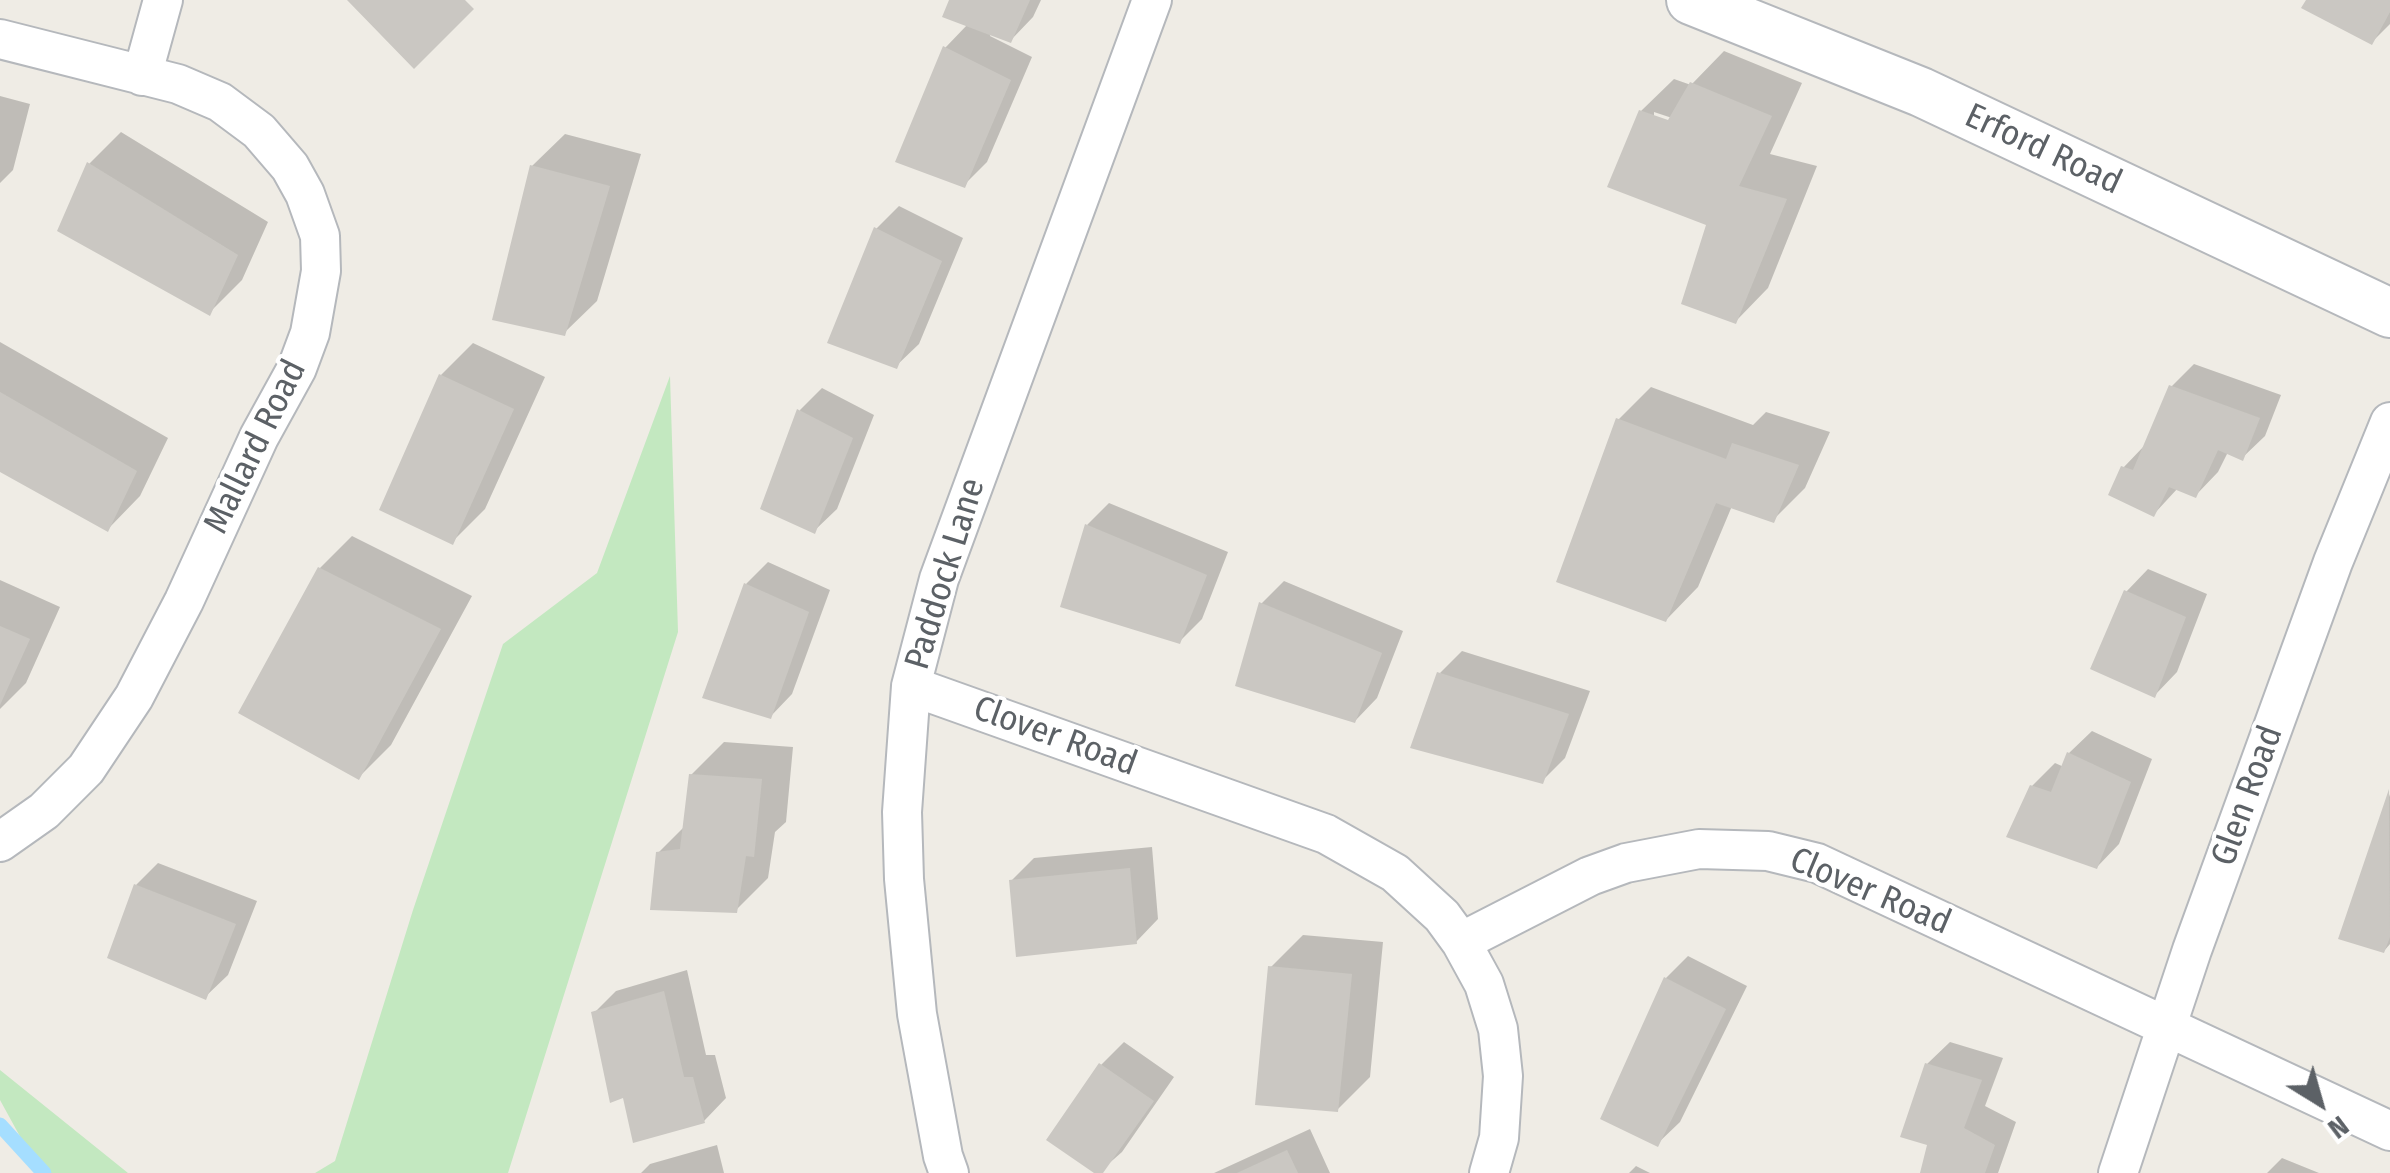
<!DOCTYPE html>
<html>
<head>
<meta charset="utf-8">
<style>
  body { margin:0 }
  #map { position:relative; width:2390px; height:1173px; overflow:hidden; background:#efece5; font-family:"Fira Sans Condensed",sans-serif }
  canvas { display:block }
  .north { position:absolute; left:2270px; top:1053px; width:100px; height:100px; -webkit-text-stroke:8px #fff; paint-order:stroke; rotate:143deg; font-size:28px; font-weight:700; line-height:40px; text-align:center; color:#5c6166 }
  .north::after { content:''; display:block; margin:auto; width:35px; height:45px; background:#5c6166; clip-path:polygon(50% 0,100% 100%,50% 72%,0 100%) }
</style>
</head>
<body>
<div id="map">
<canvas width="2390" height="1173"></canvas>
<div class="north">N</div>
</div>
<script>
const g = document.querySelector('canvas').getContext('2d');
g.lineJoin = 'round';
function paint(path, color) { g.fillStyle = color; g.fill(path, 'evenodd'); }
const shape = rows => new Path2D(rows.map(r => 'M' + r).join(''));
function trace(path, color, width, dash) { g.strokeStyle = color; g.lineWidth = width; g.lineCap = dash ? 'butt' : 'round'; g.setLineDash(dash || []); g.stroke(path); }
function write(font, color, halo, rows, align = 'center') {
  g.font = font + ' "Fira Sans Condensed",sans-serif'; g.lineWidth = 8; g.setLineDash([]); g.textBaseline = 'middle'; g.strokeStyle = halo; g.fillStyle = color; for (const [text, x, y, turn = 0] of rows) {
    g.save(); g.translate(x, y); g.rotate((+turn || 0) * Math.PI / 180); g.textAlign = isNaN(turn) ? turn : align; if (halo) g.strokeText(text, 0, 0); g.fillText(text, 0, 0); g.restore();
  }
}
const green = shape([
  [670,376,678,632,508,1173,315,1173,335,1161,413,910,503,644,597,573],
  [0,1070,128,1173,40,1173,0,1100]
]);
const shadow = shape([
  [952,0,1041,0,1033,17,1011,40,991,33,990,36,1032,57,987,162,964,185,945,48,968,24],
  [2309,0,2390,0,2390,24,2372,42],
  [1724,51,1802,83,1770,154,1817,166,1768,288,1736,321,1709,224,1641,111,1674,79,1691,85],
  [1654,112,1681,121,1679,126,1654,118],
  [0,96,30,104,13,170,0,183],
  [121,132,268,222,242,280,210,312,89,164],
  [565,134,641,154,597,301,564,333,532,166],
  [899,206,963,238,919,344,896,366,876,229],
  [0,342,168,438,140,496,108,529,0,469],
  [473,343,545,377,485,509,452,542,441,375],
  [2194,364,2281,395,2265,436,2242,458,2228,452,2218,472,2196,495,2178,488,2154,514,2123,468,2145,445,2171,387],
  [1651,387,1753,425,1766,412,1830,432,1805,488,1773,520,1732,506,1698,587,1666,620,1618,420],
  [822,388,874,415,837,509,814,531,800,410],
  [1109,503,1228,552,1202,619,1180,641,1087,525],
  [352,536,472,596,391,745,359,777,320,568],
  [768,562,830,590,792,694,770,717,746,584],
  [2148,569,2207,594,2177,672,2155,695,2126,592],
  [0,580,60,607,26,683,0,709],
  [1284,581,1403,631,1377,698,1355,721,1261,604],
  [1462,651,1590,691,1565,758,1542,781,1440,673],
  [2092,731,2152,759,2119,844,2097,867,2032,786,2055,763,2064,767,2069,753],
  [724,742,793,747,786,822,775,832,768,878,736,910,658,853,685,826,691,775],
  [2390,794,2390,944,2384,951,2341,938],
  [1152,847,1158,919,1136,942,1011,881,1034,858],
  [158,863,257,901,228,975,205,997,136,885],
  [1303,935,1383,942,1370,1077,1337,1110,1271,967],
  [1688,956,1747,986,1680,1122,1657,1144,1666,978],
  [687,970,706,1055,715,1055,726,1098,704,1121,625,1095,594,1013,616,991],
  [1124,1042,1174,1077,1122,1152,1098,1173,1101,1065],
  [1950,1042,2003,1058,1985,1106,2016,1122,1998,1173,1922,1173,1930,1144,1927,1064],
  [1310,1129,1330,1173,1214,1173],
  [717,1145,724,1173,641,1173,650,1164],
  [2282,1158,2319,1173,2267,1173],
  [1636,1166,1650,1173,1629,1173]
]);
const stream = shape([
  [0,1125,44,1173]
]);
const building = shape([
  [347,0,465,0,474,9,414,69],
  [949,0,1030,0,1011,43,942,17],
  [2306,0,2390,0,2390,12,2372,45,2301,8],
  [943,46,1011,80,965,188,895,162],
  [1690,82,1772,116,1739,186,1787,199,1736,324,1681,304,1706,225,1607,187,1639,110,1668,120],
  [87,162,238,255,210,316,57,231],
  [530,165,610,186,565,336,492,320],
  [874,227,942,261,897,369,827,343],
  [439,374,514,409,453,545,379,510],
  [2169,385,2260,418,2243,461,2218,450,2196,498,2169,487,2154,517,2108,495,2121,466,2133,470],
  [0,392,137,471,108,532,0,472],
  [797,409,853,438,815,534,760,509],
  [1616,418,1726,459,1732,443,1799,465,1774,523,1716,503,1666,622,1556,582],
  [1085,524,1207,575,1180,644,1060,607],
  [318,567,441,629,359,780,238,713],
  [744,583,809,612,771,719,702,698],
  [2124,590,2186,617,2155,698,2090,669],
  [1259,602,1382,653,1355,723,1235,686],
  [0,626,30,639,0,705],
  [1437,672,1569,714,1543,784,1410,748],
  [2067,752,2131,782,2097,869,2006,837,2030,785,2051,792],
  [689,774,762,779,754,857,746,856,737,913,650,910,656,852,680,849],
  [2389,789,2390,937,2384,953,2338,939],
  [1130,868,1137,944,1016,957,1009,880],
  [134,884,236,924,206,1000,107,958],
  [1268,966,1352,974,1338,1112,1255,1105],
  [1664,977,1726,1009,1658,1147,1600,1119],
  [664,991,684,1077,693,1077,705,1123,633,1143,623,1098,610,1103,591,1012],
  [1099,1063,1154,1101,1103,1173,1094,1173,1046,1140],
  [1925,1063,1982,1080,1964,1128,1995,1145,1985,1173,1920,1173,1927,1145,1900,1137],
  [1287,1150,1298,1173,1237,1173]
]);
const minor = shape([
  [0,39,178,84,220,102,259,131,290,167,305,194,320,236,321,271,310,333,297,368,259,437,184,601,134,697,86,769,44,811,0,842],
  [142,76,163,0],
  [911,686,1326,834,1395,873,1442,916,1461,942,1484,984,1498,1029,1503,1076,1499,1138,1489,1173],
  [1461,942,1590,876,1626,863,1699,849,1768,851,1817,863,2390,1131],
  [949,1173,943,1156,917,1014,904,879,902,812,911,686,939,579,1152,0],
  [2118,1173,2192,950,2333,562,2390,422]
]);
const tertiary = shape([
  [1691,0,1921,92,2390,313]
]);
const streetNames = [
  ["Erford Road",2043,150,25],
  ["Mallard Road",256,447,-64],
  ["Paddock Lane",946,574,-73],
  ["Clover Road",1055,737,20],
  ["Glen Road",2248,796,-70],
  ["Clover Road",1870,892,23]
];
paint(green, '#c3e8c0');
paint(shadow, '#0003');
trace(stream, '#a5deff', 15);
paint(building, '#cac7c2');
trace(minor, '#b5b8bc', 42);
trace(tertiary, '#b5b8bc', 52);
trace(minor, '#fff', 38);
trace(tertiary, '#fff', 48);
write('35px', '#5c6166', '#fff', streetNames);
</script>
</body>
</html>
